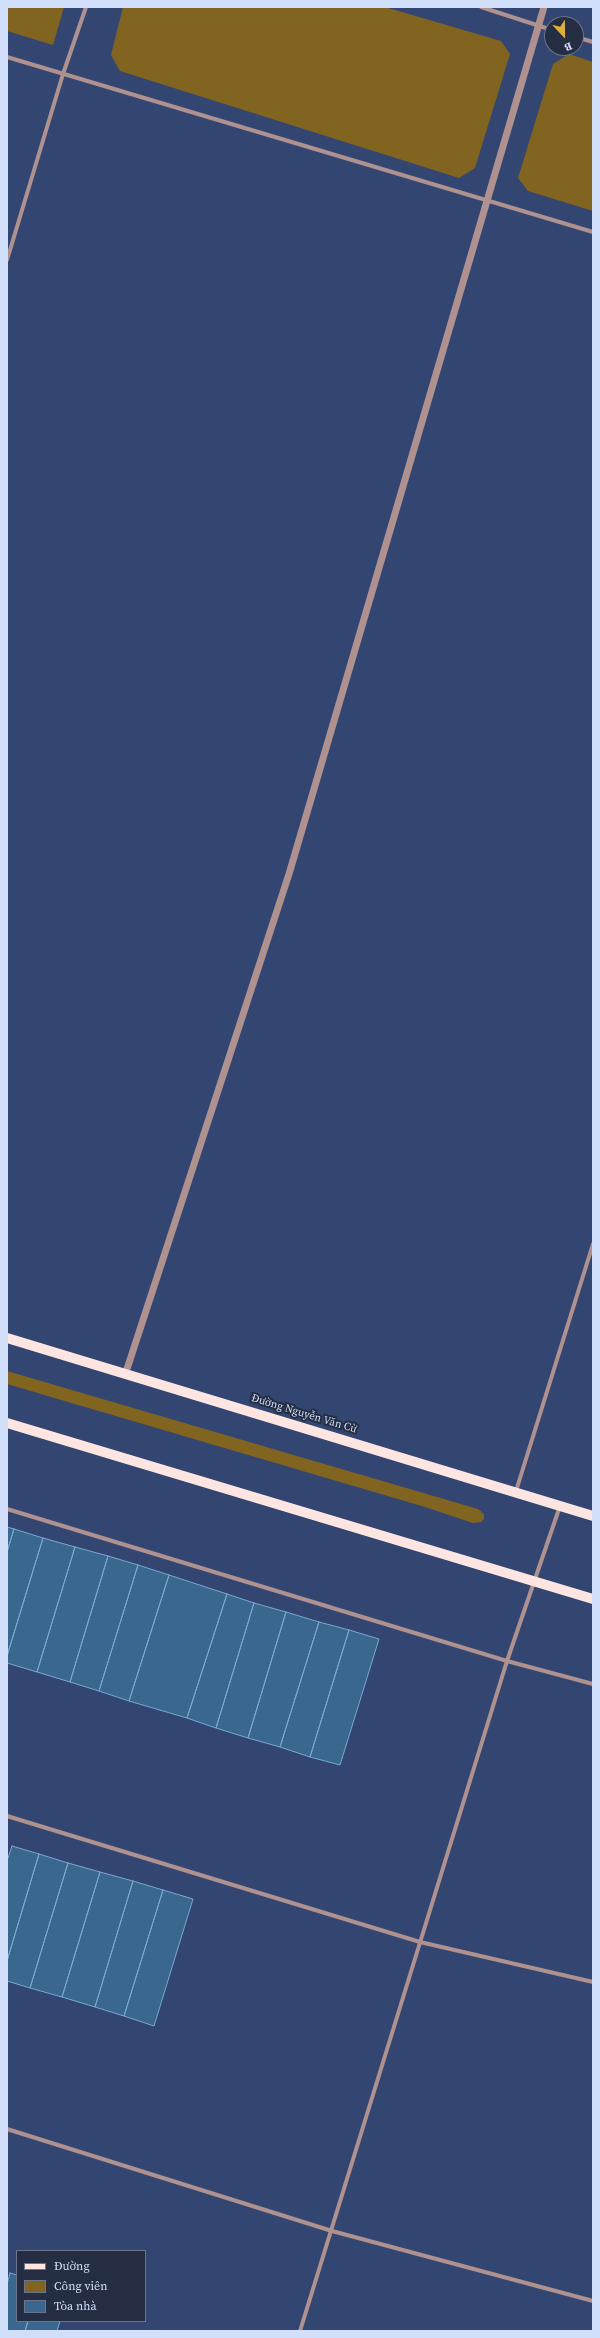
<!DOCTYPE html>
<html>
<head>
<meta charset="utf-8">
<style>
  body { margin:0 }
  #map { position:relative; width:600px; height:2338px; overflow:hidden; background:#334672; font-family:"Source Serif 4",serif }
  canvas { display:block }
  .frame { position:absolute; inset:0; border:8px solid #d2dffa; pointer-events:none }
  .legend { position:absolute; left:16px; top:2250px; width:130px; height:72px; box-sizing:border-box; background:#242d42; border:1px solid #6a748c; margin:0; padding:5px 7px; list-style:none; font-size:12px; color:#d2dffa }
  .legend li { display:flex; align-items:center; gap:8px; height:20px }
  .legend b { width:20px; border:1px solid #6a748c }
  .north { position:absolute; left:544px; top:16px; width:40px; height:40px; box-sizing:border-box; background:#242d42; border:1px solid #6a748c; border-radius:50%; rotate:158deg; font-size:11px; font-weight:700; line-height:16px; text-align:center; color:#d2dffa }
  .north::after { content:''; display:block; margin:auto; width:14px; height:18px; background:#e0b034; clip-path:polygon(50% 0,100% 100%,50% 72%,0 100%) }
</style>
</head>
<body>
<div id="map">
<canvas width="600" height="2338"></canvas>
<div class="frame"></div>
<ul class="legend">
<li><b style="height:5px;background:#fde5e2"></b>Đường</li>
<li><b style="height:11px;background:#80641f"></b>Công viên</li>
<li><b style="height:11px;background:#3a678e"></b>Tòa nhà</li>
</ul>
<div class="north">B</div>
</div>
<script>
const g = document.querySelector('canvas').getContext('2d');
g.lineJoin = 'round';
function paint(path, color) { g.fillStyle = color; g.fill(path, 'evenodd'); }
const shape = rows => new Path2D(rows.map(r => 'M' + r).join(''));
function trace(path, color, width, dash) { g.strokeStyle = color; g.lineWidth = width; g.lineCap = dash ? 'butt' : 'round'; g.setLineDash(dash || []); g.stroke(path); }
function write(font, color, halo, rows, align = 'center') {
  g.font = font + ' "Source Serif 4",serif'; g.lineWidth = 4; g.setLineDash([]); g.textBaseline = 'middle'; g.strokeStyle = halo; g.fillStyle = color; for (const [text, x, y, turn = 0] of rows) {
    g.save(); g.translate(x, y); g.rotate((+turn || 0) * Math.PI / 180); g.textAlign = isNaN(turn) ? turn : align; if (halo) g.strokeText(text, 0, 0); g.fillText(text, 0, 0); g.restore();
  }
}
const green = shape([
  [7,7,64,7,53,45,7,31],
  [123,7,385,7,501,41,510,54,475,168,459,178,120,71,111,55],
  [569,54,593,62,593,211,528,191,518,178,553,64],
  [7,1371,478,1509,484,1514,484,1519,481,1522,473,1523,425,1507,7,1384]
]);
const building = shape([
  [7,1527,14,1529,7,1552,7,1527],
  [14,1529,43,1538,7,1656,7,1552,14,1529],
  [43,1538,75,1547,37,1672,7,1663,7,1656,43,1538],
  [75,1547,108,1556,70,1682,37,1672,75,1547],
  [108,1556,138,1565,99,1691,70,1682,108,1556],
  [138,1565,169,1575,129,1701,99,1691,138,1565],
  [169,1575,227,1594,187,1718,129,1701,169,1575],
  [227,1594,254,1603,216,1728,187,1718,227,1594],
  [254,1603,286,1612,248,1738,216,1728,254,1603],
  [286,1612,319,1622,280,1747,248,1738,286,1612],
  [319,1622,349,1630,310,1757,280,1747,319,1622],
  [349,1630,379,1639,340,1765,310,1757,349,1630],
  [12,1846,39,1854,7,1961,7,1861,12,1846],
  [39,1854,68,1863,30,1988,7,1981,7,1961,39,1854],
  [68,1863,100,1872,62,1997,30,1988,68,1863],
  [100,1872,133,1881,95,2007,62,1997,100,1872],
  [133,1881,163,1890,124,2016,95,2007,133,1881],
  [163,1890,193,1899,154,2026,124,2016,163,1890],
  [10,2273,17,2275,17,2321,28,2321,25,2331,7,2331,7,2284,10,2273],
  [28,2321,60,2321,57,2331,25,2331,28,2321]
]);
const minor = shape([
  [481,7,552,30],
  [576,37,593,42],
  [7,57,593,232],
  [7,260,63,74,86,7],
  [516,1491,593,1244],
  [7,1509,507,1661,593,1684],
  [7,1816,420,1942,593,1982],
  [7,2129,332,2231,593,2301],
  [300,2331,507,1661,560,1506]
]);
const tertiary = shape([
  [126,1372,289,874,544,7]
]);
const primary = shape([
  [7,1338,593,1516],
  [7,1423,593,1599]
]);
const streetNames = [
  ["Đường Nguyễn Văn Cừ",304,1414,17]
];
paint(green, '#80641f');
paint(building, '#3a678e');
trace(building, '#79a8d2', 1);
trace(minor, '#af928f', 4);
trace(tertiary, '#af928f', 7);
trace(primary, '#fde5e2', 10);
write('11px', '#d2dffa', '#242d42', streetNames);
</script>
</body>
</html>
